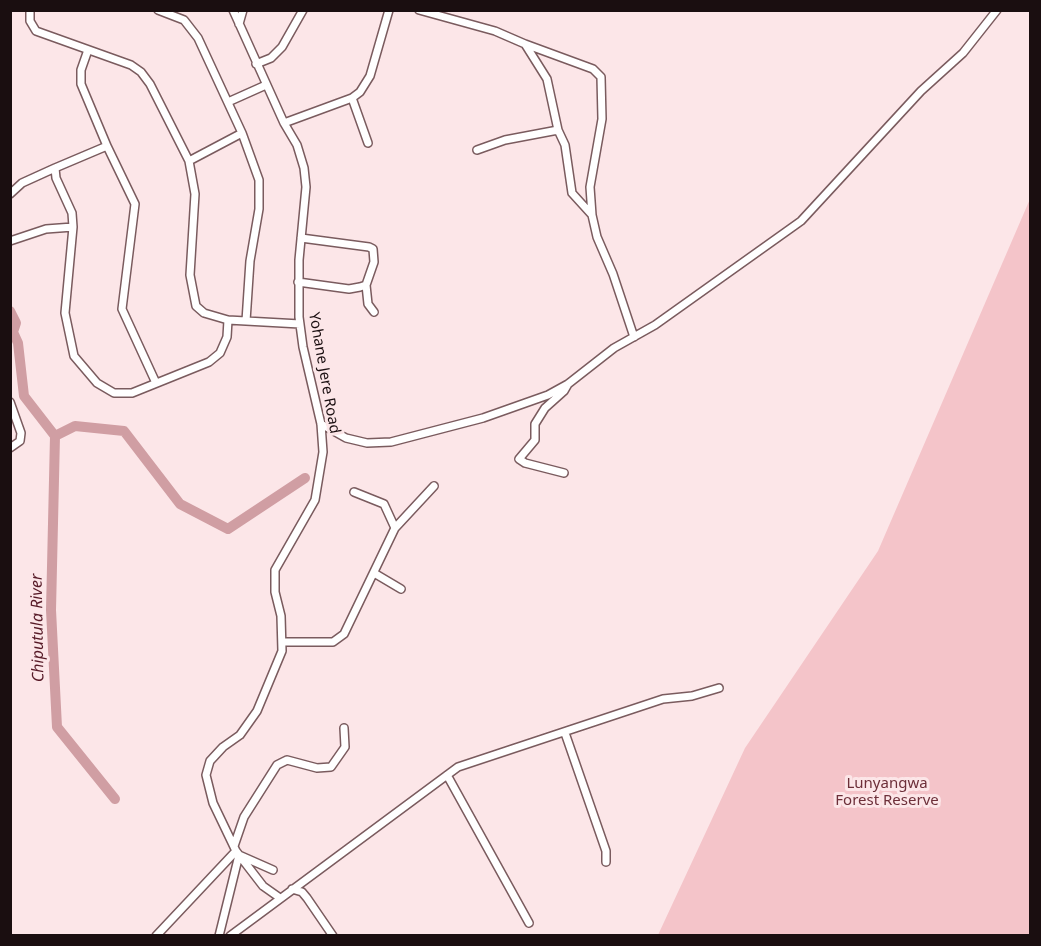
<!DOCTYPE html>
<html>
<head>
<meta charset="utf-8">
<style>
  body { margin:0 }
  #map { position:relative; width:1041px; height:946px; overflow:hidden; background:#fce6e8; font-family:"Noto Sans",sans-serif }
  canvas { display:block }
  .frame { position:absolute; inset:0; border:12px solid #1a0e10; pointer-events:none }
</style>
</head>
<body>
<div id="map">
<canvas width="1041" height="946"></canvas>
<div class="frame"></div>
</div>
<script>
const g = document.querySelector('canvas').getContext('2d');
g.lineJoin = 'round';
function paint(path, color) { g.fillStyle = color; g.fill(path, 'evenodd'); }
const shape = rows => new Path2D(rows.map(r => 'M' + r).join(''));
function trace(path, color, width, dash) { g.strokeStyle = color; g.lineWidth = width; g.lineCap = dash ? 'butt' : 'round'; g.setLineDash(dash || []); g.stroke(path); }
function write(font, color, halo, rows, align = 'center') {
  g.font = font + ' "Noto Sans",sans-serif'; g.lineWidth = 6; g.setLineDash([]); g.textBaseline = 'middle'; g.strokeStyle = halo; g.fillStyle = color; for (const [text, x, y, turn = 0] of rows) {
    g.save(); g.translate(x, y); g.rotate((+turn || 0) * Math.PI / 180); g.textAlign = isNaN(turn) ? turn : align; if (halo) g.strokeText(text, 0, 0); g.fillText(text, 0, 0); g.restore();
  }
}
const green = shape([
  [1030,199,1030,935,658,935,745,748,878,551]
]);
const river = shape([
  [10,311,16,323,13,332,18,343,24,396,55,436,51,610,57,727,115,799],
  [55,436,75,426,124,431,180,504,228,529,305,478]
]);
const minor = shape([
  [30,10,30,21,36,31,131,65,141,72,150,84,189,161,195,194,190,275,196,306,204,313,228,320,300,324],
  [158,10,184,20,198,38,242,133,259,180,259,209,250,261,246,321],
  [233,10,284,123,297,145,304,168,306,187,299,260,299,317,303,347,321,424,323,452,315,500,275,570,275,592,281,616,282,651,257,711,240,735,223,747,210,761,206,775,213,803,236,851,263,886,280,898],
  [419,10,495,31,525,44,547,79,558,130,565,145,572,193,592,215,597,237,613,274,634,337],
  [239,24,243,10],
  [525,44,593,69,601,77,602,119,590,187,592,215],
  [88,50,81,70,81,84,107,146,55,168,56,178,72,213,73,227,65,313,74,356,97,383,114,393,132,393,209,362,220,353,227,337,228,320],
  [256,64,271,58,282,47,303,10],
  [352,98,368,143],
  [228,102,266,85],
  [284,123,352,98,360,92,370,76,389,10],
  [107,146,135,204,122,309,156,383],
  [477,150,505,140,558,130],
  [189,161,242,133],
  [10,194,22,183,55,168],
  [10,241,46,229,73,227],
  [298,282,349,289,360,287,366,285,374,262,373,249,369,247,301,238],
  [366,285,368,304,374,312],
  [10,402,21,433,20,441,10,448],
  [321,424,346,438,367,443,391,442,483,418,548,395,568,384,614,348,655,325,801,221,921,91,963,53,997,10],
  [564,473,525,463,519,459,535,440,535,424,545,408,564,391,568,384],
  [354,492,384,504,395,528],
  [374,573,401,589],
  [282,642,333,642,344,634,395,528,434,486],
  [565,733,606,851,606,862],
  [447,775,529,923],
  [234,846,244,817,277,765,287,760,317,768,331,767,345,747,344,728],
  [292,889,302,892,307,898,333,936],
  [156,936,236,851],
  [219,936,239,855,273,870],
  [230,936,458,767,663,699,692,696,719,688]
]);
const streetNames = [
  ["Yohane Jere Road",324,373,80]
];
const parkNames = [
  ["Lunyangwa",887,784],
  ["Forest Reserve",887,801]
];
const waterNames = [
  ["Chiputula River",38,628,-91]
];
paint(green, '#f4c4c9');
trace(river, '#d09ea3', 10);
trace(minor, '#7a5b5e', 10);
trace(minor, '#fff', 7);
write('15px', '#1a0e10', '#fce6e8', streetNames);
write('15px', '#6d2f39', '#fce6e8', parkNames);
write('italic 16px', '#571a27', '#fce6e8', waterNames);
</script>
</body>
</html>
